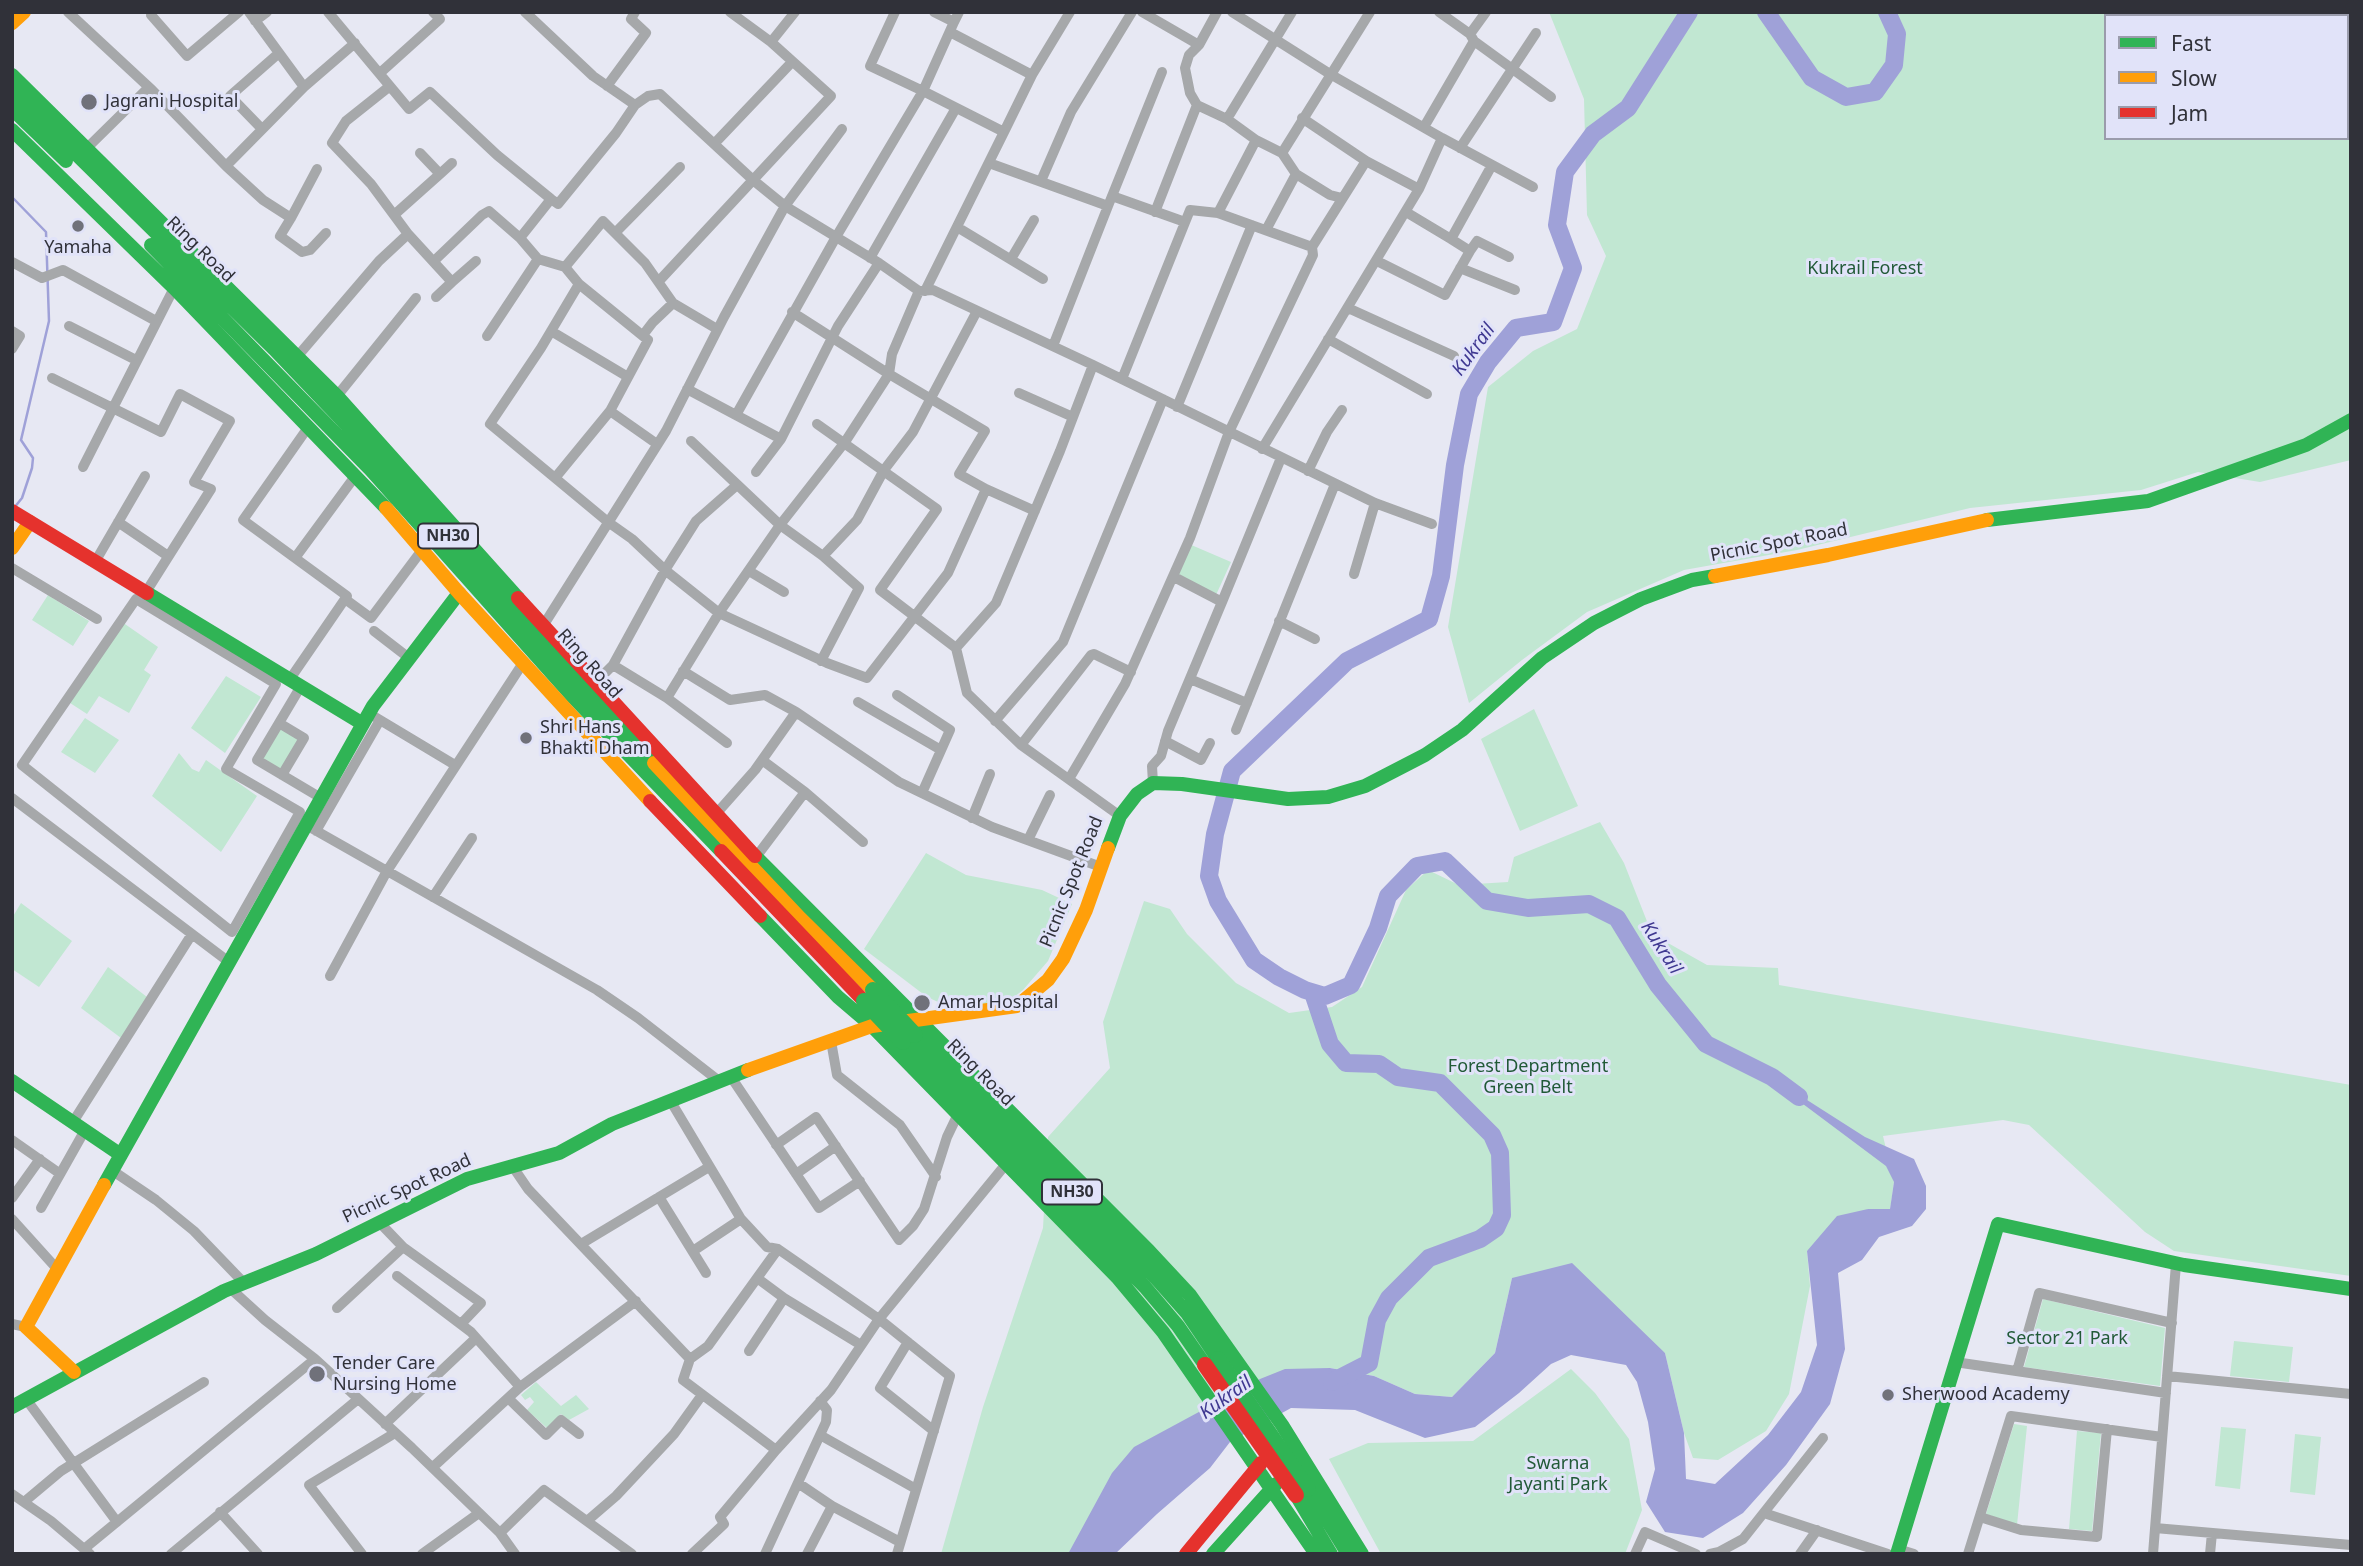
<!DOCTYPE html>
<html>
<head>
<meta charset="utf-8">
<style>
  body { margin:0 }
  #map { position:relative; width:2363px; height:1566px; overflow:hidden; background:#e7e8f3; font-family:"Noto Sans",sans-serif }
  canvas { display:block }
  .frame { position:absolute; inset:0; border:14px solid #303139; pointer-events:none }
  .legend { position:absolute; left:2104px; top:14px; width:245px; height:126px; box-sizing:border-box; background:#e1e3f9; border:2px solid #9a9cac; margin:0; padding:9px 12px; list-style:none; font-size:21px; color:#303139 }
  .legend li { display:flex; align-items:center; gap:14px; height:35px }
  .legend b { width:35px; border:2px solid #9a9cac }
</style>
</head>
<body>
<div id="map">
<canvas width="2363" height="1566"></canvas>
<div class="frame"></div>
<ul class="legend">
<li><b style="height:9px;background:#30b455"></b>Fast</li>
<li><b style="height:9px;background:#ff9f0a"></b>Slow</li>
<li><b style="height:9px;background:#e5322d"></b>Jam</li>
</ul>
</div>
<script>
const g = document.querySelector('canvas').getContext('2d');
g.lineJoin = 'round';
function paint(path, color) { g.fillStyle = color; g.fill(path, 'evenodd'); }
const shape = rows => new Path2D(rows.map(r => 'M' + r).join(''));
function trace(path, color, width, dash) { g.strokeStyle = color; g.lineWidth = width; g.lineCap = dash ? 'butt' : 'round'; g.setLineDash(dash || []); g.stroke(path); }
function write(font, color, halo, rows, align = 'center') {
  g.font = font + ' "Noto Sans",sans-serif'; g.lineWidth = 6; g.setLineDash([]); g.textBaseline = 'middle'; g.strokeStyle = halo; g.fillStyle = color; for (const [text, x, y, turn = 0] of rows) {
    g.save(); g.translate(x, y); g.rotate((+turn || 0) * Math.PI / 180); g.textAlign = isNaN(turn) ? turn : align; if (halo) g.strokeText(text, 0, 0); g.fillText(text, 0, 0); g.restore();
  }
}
const green = shape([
  [1549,12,2254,12,2256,16,2106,16,2106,138,2347,138,2347,50,2351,49,2351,460,2260,482,2198,472,2141,490,1970,508,1797,550,1684,570,1587,612,1522,660,1469,703,1448,627,1488,387,1533,351,1577,329,1606,256,1587,215,1584,99],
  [1189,544,1231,562,1216,595,1174,576],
  [48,595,89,621,73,646,32,620],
  [122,622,158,647,144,670,151,675,129,713,99,696,87,714,67,701],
  [226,676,261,697,225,753,191,728],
  [1534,709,1578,806,1520,831,1481,739],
  [85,718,119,740,95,773,61,752],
  [279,727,299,739,281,770,260,758],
  [179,753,192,769,199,772,206,760,257,796,221,852,152,796],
  [1600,822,1624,863,1652,934,1707,965,1778,968,1779,985,2351,1085,2351,1276,2174,1251,2145,1232,2029,1125,2003,1120,1883,1136,1894,1182,1890,1210,1868,1209,1807,1251,1810,1286,1789,1394,1766,1431,1718,1460,1693,1458,1684,1433,1665,1353,1512,1278,1495,1353,1452,1397,1415,1394,1374,1376,1330,1368,1068,1554,941,1554,983,1407,1043,1228,1048,1137,1110,1068,1103,1022,1144,901,1170,909,1187,934,1236,983,1289,1013,1332,1007,1362,987,1406,890,1428,870,1459,885,1508,882,1514,857],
  [926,853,966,875,1042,890,1072,904,1048,961,1023,990,1005,1004,956,1010,927,997,864,949],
  [21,903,72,941,39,987,12,969,12,918],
  [108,967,147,997,121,1038,81,1008],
  [2043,1299,2165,1328,2160,1386,2024,1367],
  [2234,1341,2293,1347,2289,1382,2230,1376],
  [1571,1369,1595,1393,1629,1439,1642,1510,1625,1554,1381,1554,1329,1459,1368,1443,1473,1441],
  [536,1382,561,1406,576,1395,589,1409,569,1420,561,1414,547,1428,527,1410,534,1402,530,1397,525,1400,521,1395],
  [2014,1424,2027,1426,2017,1525,1986,1514],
  [2221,1427,2246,1429,2240,1489,2215,1486],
  [2077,1431,2101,1433,2092,1531,2069,1529],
  [2295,1434,2321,1437,2315,1495,2290,1492]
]);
const water = shape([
  [1782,1084,1865,1137,1914,1159,1926,1186,1926,1209,1912,1226,1879,1237,1862,1260,1838,1273,1845,1349,1830,1404,1786,1465,1743,1513,1703,1538,1665,1532,1646,1502,1655,1469,1648,1422,1637,1382,1626,1365,1571,1355,1551,1364,1519,1393,1475,1427,1425,1438,1355,1410,1291,1408,1230,1442,1210,1468,1157,1514,1115,1554,1068,1554,1112,1473,1134,1447,1260,1379,1285,1369,1330,1368,1374,1376,1415,1394,1452,1397,1495,1353,1512,1278,1572,1263,1665,1353,1684,1433,1686,1479,1715,1484,1768,1435,1801,1392,1817,1345,1807,1251,1837,1216,1868,1209,1890,1209,1894,1182,1886,1166,1791,1095]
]);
const stream = shape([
  [12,197,46,232,49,321,21,440,33,458,32,468,22,498,14,508]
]);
const river = shape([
  [1689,12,1628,108,1593,134,1565,172,1557,225,1573,268,1553,322,1516,328,1488,362,1469,394,1455,465,1441,576,1429,619,1347,661,1232,771,1215,834,1209,876,1218,901,1254,960,1279,977,1305,990,1325,996,1351,985,1378,928,1388,896,1417,866,1445,861,1487,901,1528,908,1589,904,1617,918,1658,985,1706,1044,1772,1077,1799,1097],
  [1766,12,1812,78,1846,97,1875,92,1894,65,1897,34,1887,12],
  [1313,993,1330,1044,1346,1063,1379,1064,1398,1077,1440,1083,1492,1135,1500,1153,1502,1215,1496,1228,1480,1239,1429,1258,1389,1298,1377,1320,1369,1363,1332,1382]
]);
const street = shape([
  [68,12,152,90,226,166,304,87],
  [249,12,304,87,355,43],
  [328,12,409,109,430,92,497,155,551,199,520,238,538,259,565,267],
  [525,12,593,76,635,105,616,133,558,204,551,199],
  [730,12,771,42],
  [934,12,954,22,959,12],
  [1142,12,1199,45,1217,12],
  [151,15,187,56,239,12],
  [255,21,267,12],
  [954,22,923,91,1004,132,1032,75,1070,12],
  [950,32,1032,75],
  [1470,34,1486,12],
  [1474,41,1551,97],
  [380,73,440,19,433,12],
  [607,86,646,33,631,19,635,12],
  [635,105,648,96,660,94,753,180,659,281],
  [1197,105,1227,119],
  [1302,118,1366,161],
  [1424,127,1474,41,1470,34,1439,12],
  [262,129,230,96,279,53],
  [842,129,785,206,879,263,919,291,933,290,1093,365,1375,503,1432,524],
  [1442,138,1533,187],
  [1256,140,1227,119,1292,12],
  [714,144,792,62],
  [1460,148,1536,33],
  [86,149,149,87],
  [1282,153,1296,174,1330,195,1342,198],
  [989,163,1108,206,1053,346],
  [226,166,263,200,291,218,317,169],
  [440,174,452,163],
  [1041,181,1071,112,1132,12],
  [1112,196,1185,222],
  [1108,206,1162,72],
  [1155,212,1197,105,1190,93,1185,68,1189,55,1199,45],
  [1406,212,1451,239,1492,165],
  [1218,213,1312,247,1366,161,1419,189,1442,138,1330,74,1232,12],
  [394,215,440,174,420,153],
  [291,218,280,236,302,252,310,250,326,233],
  [957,227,1043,279],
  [1266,230,1296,174],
  [615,233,680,167],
  [408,234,452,282,436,297],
  [1470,251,1477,241,1509,257],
  [870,258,956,108],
  [1011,259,1034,220],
  [434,261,482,215,489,211,520,238],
  [1377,261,1445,295,1470,251,1451,239],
  [12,262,42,278,63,270,156,321],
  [1460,268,1515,290],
  [452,282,476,261],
  [579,284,648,340,610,411],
  [925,291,1004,132],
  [1348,308,1454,356],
  [792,312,889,374,985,431,959,474,986,489],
  [69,326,136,360],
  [717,329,673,303,645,263,603,221,565,267,579,284,541,348,490,424,608,522,632,539,665,570,719,613,780,525,823,556,859,588,821,661],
  [12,331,20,336,12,349],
  [551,331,628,377],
  [643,335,653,322,673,303],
  [487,336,538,259],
  [1328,339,1427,394],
  [296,358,379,261,408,234,371,184,332,143,346,121,390,86],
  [1093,365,1060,451,996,603,956,648,967,693,1021,745,1120,816],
  [52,378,161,432,180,394,230,421,194,482,211,489,146,592],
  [1122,379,1190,210,1218,213,1256,140,1282,153,1370,12],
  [687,389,781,439,838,326,879,263],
  [1019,393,1073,417],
  [337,396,416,298],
  [1177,407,1252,225],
  [736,415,836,237,923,91,870,66,895,12],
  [817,424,937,509,880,590,956,648],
  [691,441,780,525,845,442,889,374,892,354,919,291],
  [1262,449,1419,189],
  [83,467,174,288],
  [1308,471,1327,432,1342,410],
  [756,472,781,439],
  [555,478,610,411,657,444],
  [118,522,168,556],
  [823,556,857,520,884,470,913,432,977,311],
  [295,558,356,475],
  [95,562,145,476],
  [12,568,97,619],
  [749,571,784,592],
  [1354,574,1375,503],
  [1174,577,1222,602,1281,458],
  [136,599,276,684,226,769,300,812,232,932,22,765,136,599],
  [345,599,371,618,422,550],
  [1279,621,1315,639],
  [543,626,666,431,724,317,785,206,753,180,831,96,771,42,795,12],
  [374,631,409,658],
  [613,665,665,570,696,521,737,485],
  [683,671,730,700,765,695,796,712],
  [290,679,347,596,243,520,309,426],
  [1190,679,1247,703],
  [595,683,613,665,667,698,719,613,827,663,867,678,948,573,986,489,1035,511],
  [301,686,257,760,321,798],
  [897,695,950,730,922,793],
  [667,698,727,743],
  [858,702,941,750],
  [375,717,455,765],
  [995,721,1063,642,1163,399],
  [279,723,304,738,282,775],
  [1236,730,1335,484],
  [1165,741,1201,760,1210,743],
  [1021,745,1091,655,1094,654,1131,672],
  [762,760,805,792,863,842],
  [1069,779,1125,684,1190,538,1229,432,1313,255,1312,247],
  [1153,783,1152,766,1161,756,1168,731,1222,602],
  [12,798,229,962],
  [716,814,755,770,796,712,899,782,992,827,1101,867],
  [972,818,990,774],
  [306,825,597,990,638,1018,719,1081],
  [316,831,380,720],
  [1028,840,1050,795],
  [756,857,805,792],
  [433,897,472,838],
  [330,976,387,871,523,663],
  [831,1041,837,1075,900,1125,936,1177],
  [731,1077,819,1208,860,1181],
  [670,1100,741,1219,767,1247,778,1249,879,1319,950,1376,897,1554],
  [73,1122,192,934],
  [12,1140,59,1173],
  [776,1145,816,1117,899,1240,913,1226,924,1209,947,1137,958,1114],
  [513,1167,528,1189,690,1359],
  [113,1171,156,1200,194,1231,244,1283],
  [796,1174,836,1146],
  [659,1197,706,1273],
  [12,1198,40,1159],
  [41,1208,85,1130],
  [12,1219,58,1270],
  [379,1222,403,1247],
  [581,1244,709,1167],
  [693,1251,741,1219],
  [397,1276,471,1332,520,1387],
  [757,1278,784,1298],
  [231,1289,265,1320,315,1359,412,1448,500,1533,515,1554],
  [337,1308,403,1247,481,1303,461,1324],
  [12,1324,26,1327],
  [908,1342,880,1388,934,1431],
  [749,1351,784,1298,861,1345],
  [1955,1362,2166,1393],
  [2017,1371,2039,1293,2172,1323],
  [2167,1376,2351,1394],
  [508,1398,546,1435,561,1420,579,1434],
  [26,1399,117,1522],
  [385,1424,476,1338],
  [820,1435,916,1489],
  [776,1450,683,1380,690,1359,708,1346,778,1249],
  [433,1467,520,1387,636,1301],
  [798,1483,832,1506,807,1554],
  [12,1494,51,1521,90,1554],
  [24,1502,61,1471,204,1382],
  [832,1506,900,1542],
  [220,1512,258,1554],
  [1764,1513,1888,1554],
  [1980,1517,2021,1530,2097,1537,2107,1429],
  [587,1521,616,1496,674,1434,702,1395],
  [2155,1528,2351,1545],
  [500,1533,544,1490,632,1554],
  [84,1549,315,1359],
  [1898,1549,1914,1554],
  [171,1554,357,1400],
  [362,1554,309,1485,395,1433],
  [422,1554,479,1513],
  [692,1554,724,1524,720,1517,776,1450,831,1390,879,1319,1006,1164],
  [765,1554,826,1422,827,1410,820,1401],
  [1635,1554,1645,1532,1696,1554],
  [1710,1554,1719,1552,1743,1539,1823,1438],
  [1800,1554,1817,1530],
  [1968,1554,2011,1416,2162,1437],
  [2153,1554,2176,1264],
  [2210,1554,2212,1533]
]);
const fast = shape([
  [12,75,337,396,518,598],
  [12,91,274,349,382,462,585,690,654,763],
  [12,109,66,161],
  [12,130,174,288,386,508],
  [151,245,371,470,574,698,721,851],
  [1987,520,2148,501,2306,445,2351,420],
  [147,593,363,724],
  [1108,848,1120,816,1137,794,1153,783,1182,784,1288,799,1328,797,1365,786,1425,755,1462,730,1542,658,1594,623,1641,599,1692,580,1715,576],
  [755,856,1149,1251,1190,1295,1282,1425,1362,1554],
  [760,916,838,997,872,1026,1117,1277,1163,1332,1316,1554],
  [915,1035,1156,1278,1187,1313,1218,1359],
  [903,1042,1145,1287,1178,1326,1205,1365],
  [12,1081,121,1155],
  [104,1185,373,706,459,593],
  [12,1407,224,1291,316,1254,467,1179,559,1153,612,1124,748,1070],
  [1308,1489,1348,1554],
  [1296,1495,1331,1554],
  [1213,1554,1276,1484],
  [1897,1554,1998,1224,2184,1265,2351,1289]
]);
const slow = shape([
  [12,23,24,12],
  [386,508,459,593,650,801],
  [12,548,30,522],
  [1715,576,1828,555,1987,520],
  [654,763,800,918,873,990],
  [748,1070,872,1026,1017,1006,1048,980,1063,959,1086,910,1108,848],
  [74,1372,26,1327,104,1185]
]);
const jam = shape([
  [12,511,147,593],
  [518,598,755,856],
  [650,801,760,916],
  [721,851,864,1001],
  [1186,1554,1261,1463]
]);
const fastBridge = shape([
  [873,990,915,1035],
  [864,1001,903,1042],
  [1218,1359,1308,1489]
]);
const jamBridge = shape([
  [1205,1365,1296,1495]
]);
const markers = [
  [89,102,9,"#70717a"],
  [78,226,7,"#70717a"],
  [526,738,7,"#70717a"],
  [922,1003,9,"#70717a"],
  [317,1374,9,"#70717a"],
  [1888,1395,7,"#70717a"]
];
const shields = [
  [448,536,60],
  [1072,1192,60]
];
const shieldNames = [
  ["NH30",448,536],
  ["NH30",1072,1192]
];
const poiNames = [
  ["Jagrani Hospital",105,102],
  ["Yamaha",78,248,"center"],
  ["Shri Hans",540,728],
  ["Bhakti Dham",540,749],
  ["Amar Hospital",938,1003],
  ["Tender Care",333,1364],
  ["Nursing Home",333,1385],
  ["Sherwood Academy",1902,1395]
];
const streetNames = [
  ["Ring Road",200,250,44],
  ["Picnic Spot Road",1779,543,-11],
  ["Ring Road",589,664,48],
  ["Picnic Spot Road",1072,882,-68],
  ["Ring Road",980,1073,45],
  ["Picnic Spot Road",407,1189,-25]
];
const parkNames = [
  ["Kukrail Forest",1865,269],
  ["Forest Department",1528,1067],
  ["Green Belt",1528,1088],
  ["Sector 21 Park",2067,1339],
  ["Swarna",1558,1464],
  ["Jayanti Park",1558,1485]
];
const waterNames = [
  ["Kukrail",1474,350,-54],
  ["Kukrail",1661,948,57],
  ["Kukrail",1226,1398,-36]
];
paint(green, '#c1e7d2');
paint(water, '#9fa1d8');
trace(stream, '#9fa1d8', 2.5);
trace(river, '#9fa1d8', 18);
trace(street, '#a6a8aa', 10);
trace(fast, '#30b455', 14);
trace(slow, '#ff9f0a', 14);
trace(jam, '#e5322d', 14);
trace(fastBridge, '#30b455', 16);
trace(jamBridge, '#e5322d', 16);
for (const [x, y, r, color] of markers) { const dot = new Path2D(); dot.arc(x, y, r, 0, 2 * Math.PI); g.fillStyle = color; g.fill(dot); trace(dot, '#e1e3f9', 2.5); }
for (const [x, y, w] of shields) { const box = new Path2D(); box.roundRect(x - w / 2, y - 12.5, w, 25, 5); g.fillStyle = '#e1e3f9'; g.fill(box); trace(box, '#303139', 2); }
write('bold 16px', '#303139', null, shieldNames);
write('18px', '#303139', '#e1e3f9', poiNames, 'left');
write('18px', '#303139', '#e1e3f9', streetNames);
write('18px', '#215a37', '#e1e3f9', parkNames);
write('italic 19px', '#3f3891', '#e1e3f9', waterNames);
</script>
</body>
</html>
